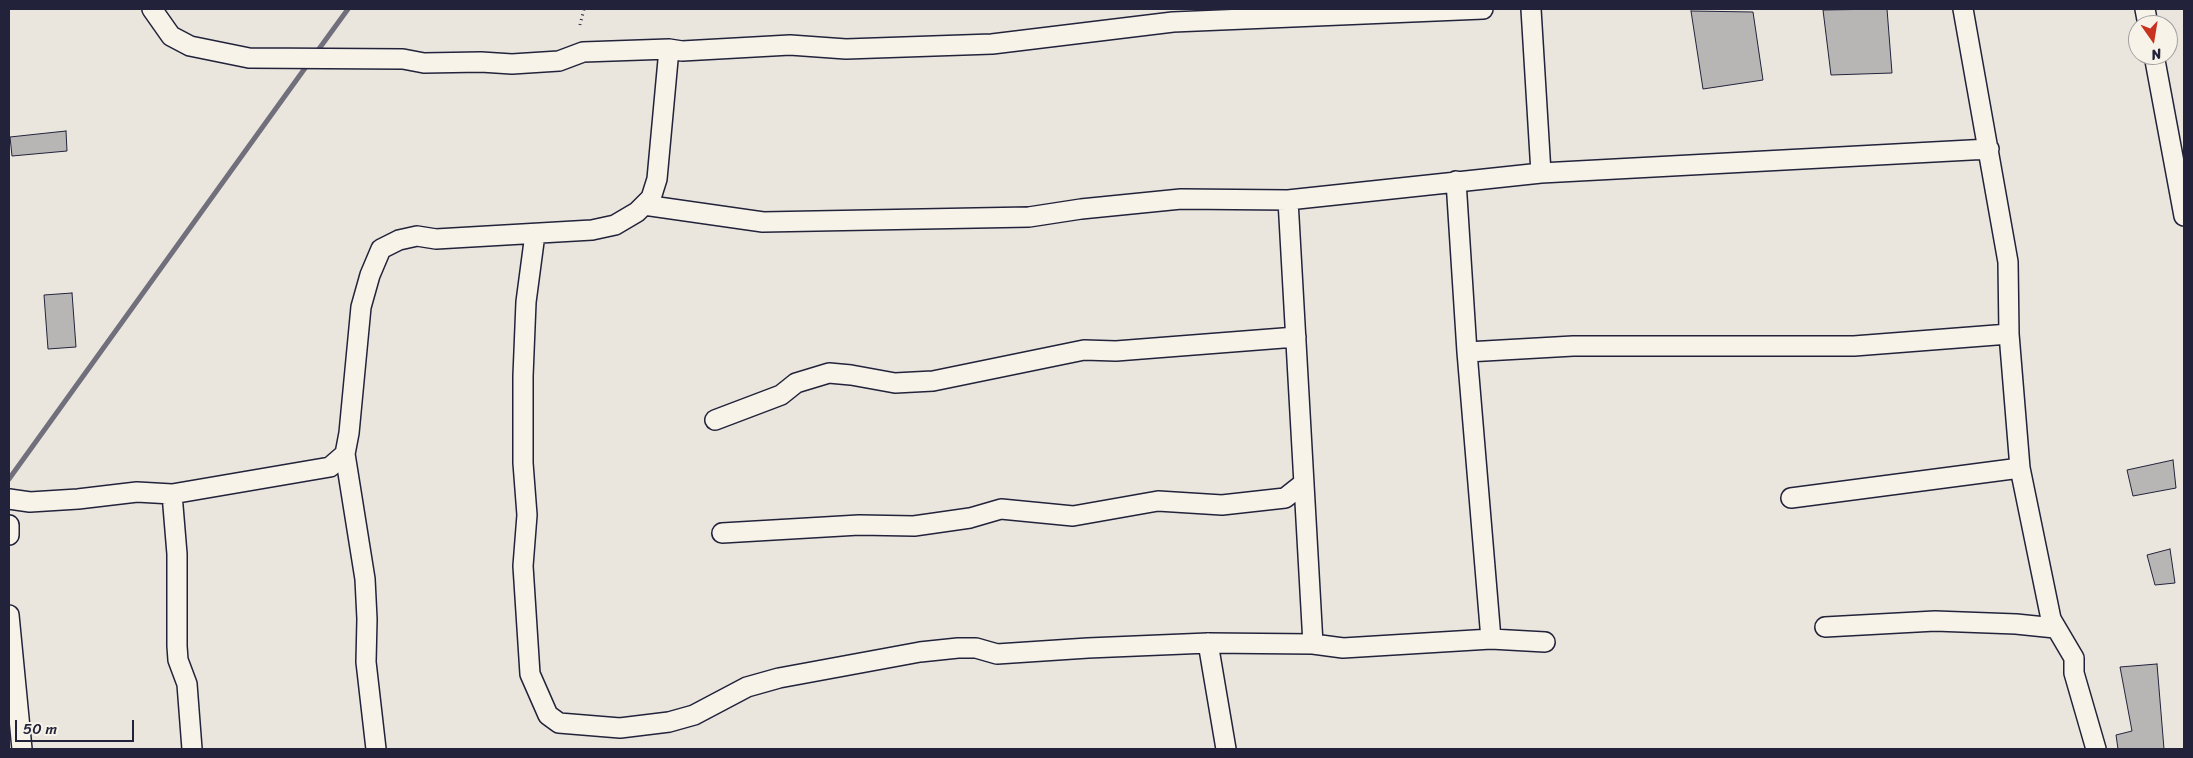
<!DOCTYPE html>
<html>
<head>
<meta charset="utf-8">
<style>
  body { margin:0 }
  #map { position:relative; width:2193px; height:758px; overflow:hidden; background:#eae6de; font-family:Sriracha,sans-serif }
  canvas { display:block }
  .frame { position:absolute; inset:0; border:10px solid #22223b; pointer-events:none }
  .north { position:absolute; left:2128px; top:15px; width:50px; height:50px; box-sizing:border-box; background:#f7f3e8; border:1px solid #a29fa3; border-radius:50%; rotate:167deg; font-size:14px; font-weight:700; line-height:20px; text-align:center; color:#22223b }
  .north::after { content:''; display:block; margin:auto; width:18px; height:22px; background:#c8321e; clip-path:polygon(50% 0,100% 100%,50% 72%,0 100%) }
  .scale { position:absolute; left:15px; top:720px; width:119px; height:22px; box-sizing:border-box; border:2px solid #22223b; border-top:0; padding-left:6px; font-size:15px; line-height:18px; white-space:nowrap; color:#22223b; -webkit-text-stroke:4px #f7f3e8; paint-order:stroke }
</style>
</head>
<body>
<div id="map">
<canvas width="2193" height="758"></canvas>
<div class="frame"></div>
<div class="north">N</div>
<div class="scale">50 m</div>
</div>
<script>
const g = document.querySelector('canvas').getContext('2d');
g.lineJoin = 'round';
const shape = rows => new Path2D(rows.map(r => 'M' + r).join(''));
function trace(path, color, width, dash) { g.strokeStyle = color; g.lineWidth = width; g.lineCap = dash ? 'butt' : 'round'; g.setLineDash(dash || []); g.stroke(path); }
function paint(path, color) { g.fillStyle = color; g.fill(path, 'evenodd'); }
const stream = shape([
  [316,53,348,9],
  [9,479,308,64]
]);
const building = shape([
  [1887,9,1892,73,1831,75,1823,10,1887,9],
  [1691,11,1753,12,1763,80,1703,89,1691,11],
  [66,131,67,151,12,156,10,137,66,131],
  [72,293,76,347,48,349,44,295,72,293],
  [2173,460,2176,488,2133,496,2127,470,2173,460],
  [2170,549,2175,583,2155,585,2147,555,2170,549],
  [2157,664,2164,749,2118,749,2116,735,2132,731,2120,667,2157,664]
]);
const path = shape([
  [580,25,584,9]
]);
const minor = shape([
  [152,9,171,36,190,46,249,58,403,59,424,63,481,62,512,64,559,61,583,52,669,49],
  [1531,9,1541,173],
  [1963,9,2008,262,2009,334,2020,468,2051,619,2074,658,2074,673,2096,749],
  [2145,9,2148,25],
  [2154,55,2184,216],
  [1456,181,1467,352,1491,639],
  [1288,200,1313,644,1343,648,1491,639,1545,642],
  [644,205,763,222,1029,217,1081,209,1181,199,1288,200,1541,173,1989,149],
  [535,234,526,302,523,376,523,463,527,515,523,566,530,674,548,715,559,723,620,728,669,722,694,715,747,687,779,678,920,652,958,648,976,648,997,654,1088,648,1208,643,1313,644],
  [1467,352,1573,346,1854,346,2009,334],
  [715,420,781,395,796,383,829,373,851,375,895,383,933,381,1084,350,1116,351,1296,337],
  [345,454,365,579,367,619,366,662,376,749],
  [172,494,177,554,177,646,178,660,187,684,192,749],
  [1791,498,2020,468],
  [9,499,30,502,78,499,137,492,172,494,330,467,345,454,349,433,361,307,370,275,381,249,399,240,417,236,436,239,592,230,615,225,637,212,651,198,657,179,669,49,682,51,790,45,846,49,992,44,1173,22,1483,9],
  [9,525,9,535],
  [722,533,859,525,914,526,970,518,1001,509,1073,516,1158,501,1222,505,1285,498,1304,483],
  [9,615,22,749],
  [1825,627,1935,621,2016,624,2055,628],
  [1208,643,1226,749]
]);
trace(stream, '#716f7b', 5);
paint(building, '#b8b6b5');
trace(building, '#22223b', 1);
trace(minor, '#22223b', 22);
trace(path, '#22223b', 3, [1, 4]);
trace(minor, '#f7f3e8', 19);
</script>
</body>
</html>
